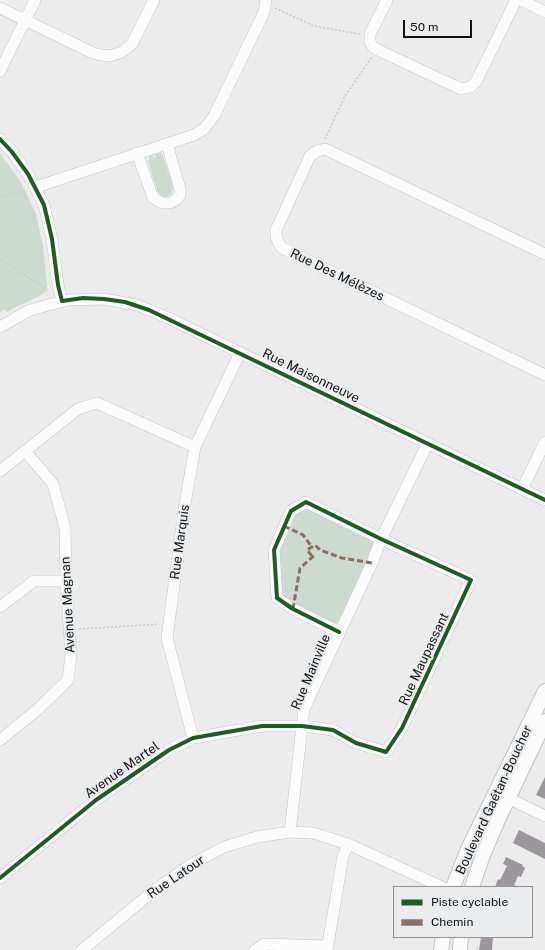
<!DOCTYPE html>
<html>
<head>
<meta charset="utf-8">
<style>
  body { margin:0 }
  #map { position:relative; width:545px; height:950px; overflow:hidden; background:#ececec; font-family:"Public Sans",sans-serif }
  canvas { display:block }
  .legend { position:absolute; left:393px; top:886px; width:140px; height:52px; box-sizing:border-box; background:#ebeced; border:1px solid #949596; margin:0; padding:5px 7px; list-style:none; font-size:12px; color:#121213 }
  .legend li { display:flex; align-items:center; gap:8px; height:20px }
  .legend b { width:20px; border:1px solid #949596 }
  .scale { position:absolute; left:403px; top:20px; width:69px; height:18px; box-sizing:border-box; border:2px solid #121213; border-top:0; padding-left:5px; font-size:12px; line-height:14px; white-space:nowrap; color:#121213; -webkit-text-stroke:3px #ebeced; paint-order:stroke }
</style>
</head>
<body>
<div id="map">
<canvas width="545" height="950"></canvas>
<ul class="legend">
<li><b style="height:5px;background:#1b5e20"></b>Piste cyclable</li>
<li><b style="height:5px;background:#8d6e63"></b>Chemin</li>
</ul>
<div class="scale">50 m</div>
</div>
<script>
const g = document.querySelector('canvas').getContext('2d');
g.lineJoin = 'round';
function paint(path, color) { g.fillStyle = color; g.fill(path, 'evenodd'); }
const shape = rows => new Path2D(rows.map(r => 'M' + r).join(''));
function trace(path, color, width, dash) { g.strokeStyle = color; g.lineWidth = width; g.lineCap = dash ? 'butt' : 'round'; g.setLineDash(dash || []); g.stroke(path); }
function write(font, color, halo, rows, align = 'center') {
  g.font = font + ' "Public Sans",sans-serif'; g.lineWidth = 4; g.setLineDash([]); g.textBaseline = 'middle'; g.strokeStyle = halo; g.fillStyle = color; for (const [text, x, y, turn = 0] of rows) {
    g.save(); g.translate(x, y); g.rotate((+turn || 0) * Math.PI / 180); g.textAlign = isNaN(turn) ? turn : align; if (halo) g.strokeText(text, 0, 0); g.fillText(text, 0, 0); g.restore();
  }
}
const green = shape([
  [0,153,22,184,36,214,43,246,47,284,46,291,41,295,6,312,5,309,0,312],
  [160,153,163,156,173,186,172,193,167,197,161,196,158,192,148,161,150,156,152,155,153,158,156,157,155,154],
  [306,502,381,539,339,632,277,598,274,550,291,511]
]);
const building = shape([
  [545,777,545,799,536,795],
  [519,830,545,843,545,859,513,843],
  [506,857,523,865,522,866,525,868,521,877,518,876,514,885,517,886,517,887,495,887,498,879,500,880,507,866,503,864],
  [481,937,493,937,492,950,479,950]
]);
const path = shape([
  [275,8,314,26,360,34],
  [325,139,345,96,372,57],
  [0,197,25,191],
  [0,259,48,290],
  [79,629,159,624]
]);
const minor = shape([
  [387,0,370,34,370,42,373,47,378,50,461,89,470,87,476,82,516,0],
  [521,0,545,12],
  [0,8,93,53,101,55,110,56,122,52,132,44,154,0],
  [0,71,35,0],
  [0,139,12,152,28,174,44,205,52,239,58,285,62,301],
  [137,153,153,198,162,203,170,203,177,199,180,195,180,189,167,144],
  [36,187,194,135,204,129,214,116,264,12,266,0],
  [545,254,325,149,317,151,310,156,276,230,276,236,278,242,282,248,288,251,545,375],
  [0,327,28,311,48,305,69,300,104,299,137,305,166,317,545,500],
  [0,471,78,409,97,403,195,447],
  [522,489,545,442],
  [0,607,34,581,66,581],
  [193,738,167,638,184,510,195,447,240,353],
  [0,740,38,709,68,680,71,655,66,581,65,528,53,484,25,451],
  [502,795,545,816],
  [290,832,304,709,372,563,381,539,428,443],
  [0,878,96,800,169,750,193,738,262,726,302,726,333,730,356,743,386,752,402,728,471,580,381,539,306,502,291,511,274,550,277,598,293,609,339,632],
  [82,950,156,889,192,864,224,847,257,837,290,832,313,833,348,844,442,887],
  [255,950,264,944,327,946],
  [327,950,343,856,348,844]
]);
const tertiary = shape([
  [453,887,468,849,545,691],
  [472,887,483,855,498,820,545,721],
  [441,950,443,937],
  [460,950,461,937]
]);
const quiet = shape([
  [284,526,303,535,312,547],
  [312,556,307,550,315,545,320,550,342,558,372,563],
  [293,609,300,568,316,554]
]);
const cycleway = shape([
  [0,139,12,152,28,174,44,205,52,239,58,285,62,301,83,298,104,299,125,302,149,310,545,500],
  [0,878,96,800,169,750,193,738,262,726,302,726,333,730,356,743,386,752,402,728,471,580,381,539,306,502,291,511,274,550,277,598,293,609,339,632]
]);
const streetNames = [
  ["Rue Des Mélèzes",337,275,26],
  ["Rue Maisonneuve",311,376,26],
  ["Rue Marquis",180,542,-82],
  ["Avenue Magnan",68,605,-93],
  ["Rue Maupassant",424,659,-65],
  ["Rue Mainville",311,672,-67],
  ["Avenue Martel",122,770,-35],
  ["Boulevard Gaétan-Boucher",494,800,-65],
  ["Rue Latour",176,877,-34]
];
paint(green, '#cddad0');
paint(building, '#9c979c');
trace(minor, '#c3c3c3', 12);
trace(tertiary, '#c3c3c3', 16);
trace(path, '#cacaca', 1.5, [2, 2]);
trace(minor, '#fcfcfc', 11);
trace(tertiary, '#fcfcfc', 14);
trace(quiet, '#8d6e63', 3, [6, 3]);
trace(cycleway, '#1b5e20', 4);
write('13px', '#121213', '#ebeced', streetNames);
</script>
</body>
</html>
